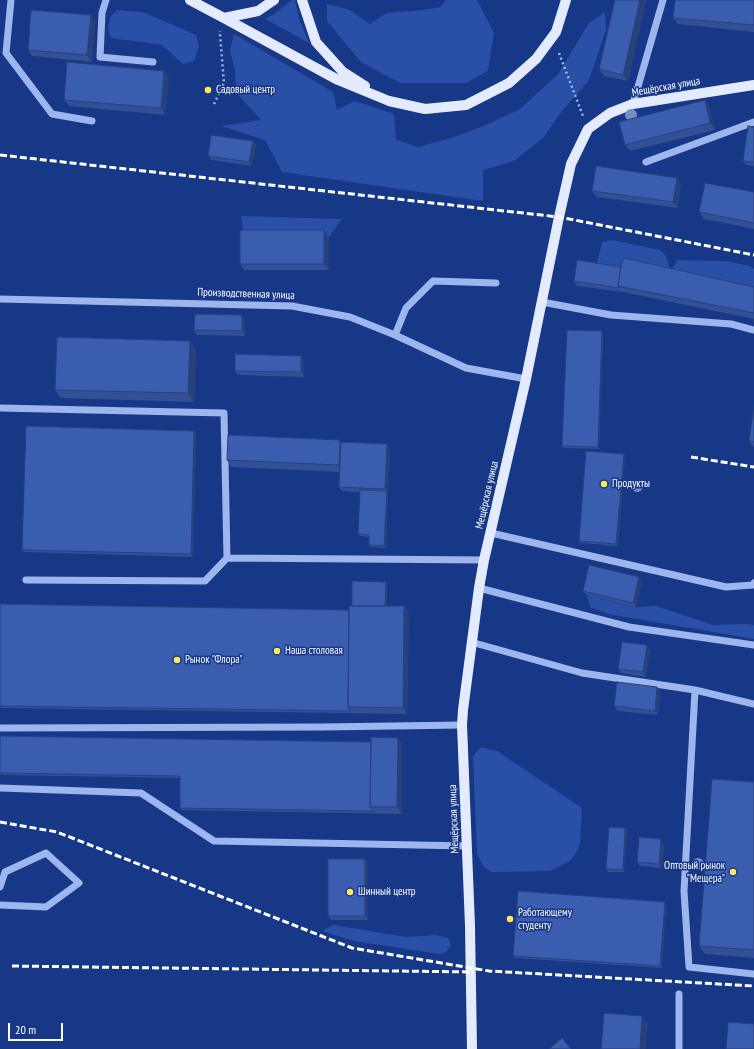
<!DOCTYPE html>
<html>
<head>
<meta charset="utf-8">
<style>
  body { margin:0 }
  #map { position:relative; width:754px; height:1049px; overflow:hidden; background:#173787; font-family:"PT Sans Narrow",sans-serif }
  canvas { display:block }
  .scale { position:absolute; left:8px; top:1023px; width:55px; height:18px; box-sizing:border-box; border:2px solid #fff; border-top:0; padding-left:5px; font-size:12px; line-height:14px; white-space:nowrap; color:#fff; -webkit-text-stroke:3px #173787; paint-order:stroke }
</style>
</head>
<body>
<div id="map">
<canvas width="754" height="1049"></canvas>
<div class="scale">20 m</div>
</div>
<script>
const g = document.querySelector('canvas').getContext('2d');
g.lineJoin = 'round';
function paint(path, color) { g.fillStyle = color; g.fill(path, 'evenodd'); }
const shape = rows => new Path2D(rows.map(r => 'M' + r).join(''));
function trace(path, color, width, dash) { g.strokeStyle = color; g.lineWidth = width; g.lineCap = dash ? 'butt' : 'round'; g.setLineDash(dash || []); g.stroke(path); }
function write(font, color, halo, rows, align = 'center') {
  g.font = font + ' "PT Sans Narrow",sans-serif'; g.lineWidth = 3; g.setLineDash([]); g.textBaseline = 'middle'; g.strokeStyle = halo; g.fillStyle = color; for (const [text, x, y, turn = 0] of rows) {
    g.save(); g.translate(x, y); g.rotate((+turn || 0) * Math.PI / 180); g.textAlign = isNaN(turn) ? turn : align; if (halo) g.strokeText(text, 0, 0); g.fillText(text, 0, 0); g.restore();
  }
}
const green = shape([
  [292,0,295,0,299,19,309,43,265,19,274,14],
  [446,0,477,0,494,33,488,71,466,83,400,83,361,62,327,21,327,4,350,10,370,24,387,13,423,10,441,7],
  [117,10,143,12,196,35,199,46,194,61,183,64,162,45,111,38,108,29,110,17],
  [605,12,606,30,589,80,562,111,543,138,514,161,483,170,483,201,282,172,265,140,221,126,261,120,236,92,235,71,230,50,234,34,333,92,337,110,355,101,394,114,396,140,418,147,454,137,486,125,520,109,558,74,589,23],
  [241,216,342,219,329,237,244,237],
  [612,240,660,250,666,256,671,273,677,260,726,261,750,266,754,269,754,292,596,267,602,242],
  [587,595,636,607,656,606,713,625,745,624,754,625,754,639,608,614,590,607],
  [481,747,497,751,582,808,580,844,576,853,570,861,550,871,491,872,484,867,477,854,473,756],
  [333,925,406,937,436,935,448,938,451,945,446,952,439,954,354,941,322,931]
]);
const path = shape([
  [559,53,583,116],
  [214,104,224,83,220,34,220,31]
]);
const minor = shape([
  [11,0,6,53,52,114,92,121],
  [106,0,102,13,100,57,153,62],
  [633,104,663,0],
  [646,162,754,122],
  [0,299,292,306,350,317,395,335,466,368,526,379],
  [542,302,611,315,731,324,754,330],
  [395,335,406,308,433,281,496,283],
  [0,408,224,413,227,558],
  [491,533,726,587,753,585,754,583],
  [26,580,205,581,227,558,484,560],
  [479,588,629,627,754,645],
  [471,642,582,673,695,690,684,891,689,967,754,974],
  [695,690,754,704],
  [0,728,323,727,462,725],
  [0,788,141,793,214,841,467,846],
  [0,887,5,872,46,853,79,883,46,907,0,905],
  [679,1049,679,994]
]);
const major = shape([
  [190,0,224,18,338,80,389,101,425,109,466,105,509,83,536,59,556,32,566,0],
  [302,0,316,42,343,72,365,86],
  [224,18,258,11,274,0],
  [472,1049,470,926,462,725,463,710,479,588,484,560,526,379,559,217,571,164,588,129,610,113,633,104,754,85]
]);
const rail = shape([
  [0,155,559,217,754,255],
  [691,457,754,467],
  [0,822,57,832,352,948,489,971,754,986],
  [12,966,473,972]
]);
const trees = [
  [631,115],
  [637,486],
  [698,864]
];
const wall = shape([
  [615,0,646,0,628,81,604,76,599,69],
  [754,0,754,32,678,24,673,18],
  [95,21,92,62,32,56,28,50],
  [169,77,165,115,69,106,64,100],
  [705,100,709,107,715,130,630,151,625,145],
  [754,127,754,166,746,165,743,161],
  [253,141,256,145,252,166,211,160,208,156],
  [677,178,681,184,678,208,597,197,592,191],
  [754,192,754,229,704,219,699,212],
  [329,237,329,270,244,270,240,264],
  [574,281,754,287,754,319,623,292,577,286],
  [242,315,245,320,245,336,197,335,194,330],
  [603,333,599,449,564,448,562,446],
  [190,341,196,349,194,402,61,398,55,390],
  [301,356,304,361,304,377,238,375,235,371],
  [754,407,754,448,749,441],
  [194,431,196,433,193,557,24,552,22,550],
  [341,442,387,444,390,449,386,548,370,547,369,545,369,537,360,536,358,534,360,492,342,491,339,487,340,472,231,467,227,460],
  [624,454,625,456,618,546,581,543,579,541],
  [386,582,387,584,387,606,404,606,409,613,407,714,0,708,0,604,349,610,352,606],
  [642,582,636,607,587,595,583,591],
  [650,650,646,677,621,673,618,669],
  [657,687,660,691,658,715,617,711,614,706],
  [0,736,371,742,398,738,402,745,402,814,181,810,180,808,180,778,0,775],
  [754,782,754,958,705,954,699,946],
  [625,828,627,830,624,872,608,872,606,869],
  [664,844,662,868,640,866,637,862],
  [368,863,368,920,331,920,328,916],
  [666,904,662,968,515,958,513,956]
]);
const shadedWall = shape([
  [640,0,646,0,628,81,623,75],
  [91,15,95,21,92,62,87,55],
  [164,71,169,77,165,115,161,108],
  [705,100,709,107,715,130,710,123],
  [253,141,256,145,252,166,249,162],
  [677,178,681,184,678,208,673,202],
  [324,230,329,237,329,270,324,264],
  [242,315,245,320,245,336,242,331],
  [602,331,603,333,599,449,598,447],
  [190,341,196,349,194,402,188,393],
  [301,356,304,361,304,377,301,372],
  [194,431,196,433,193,557,191,554],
  [340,440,344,447,343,472,339,465],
  [387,444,390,449,386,548,384,546,387,491,385,489],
  [624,454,625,456,618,546,616,544],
  [639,577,642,582,636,607,633,603],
  [386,582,387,584,387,612,385,610],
  [404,606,409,613,407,714,403,708],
  [647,645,650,650,646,677,643,672],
  [657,687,660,691,658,715,655,711],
  [398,738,402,745,402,814,397,807],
  [625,828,627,830,624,872,623,870],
  [661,839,664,844,662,868,659,864],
  [365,859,368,863,368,920,365,916],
  [665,902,666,904,662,968,660,966],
  [642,1016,648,1024,646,1049,640,1049]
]);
const building = shape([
  [615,0,640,0,623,75,599,69,615,0],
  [675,0,754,0,754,25,673,18,675,0],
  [31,10,91,15,87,55,28,50,31,10],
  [67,62,164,71,161,108,64,100,67,62],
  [705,100,710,123,625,145,619,122,705,100],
  [748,126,754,127,754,162,743,161,748,126],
  [211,135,253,141,249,162,208,156,211,135],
  [596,166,677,178,673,202,592,191,596,166],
  [705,183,754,192,754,223,699,212,705,183],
  [240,230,324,230,324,264,240,264,240,230],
  [624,258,754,287,754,313,618,286,621,265,624,258],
  [577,260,621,267,618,286,620,288,574,281,577,260],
  [195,314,242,315,242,331,194,330,195,314],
  [567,330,602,331,598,447,562,446,567,330],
  [57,337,190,341,188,393,55,390,57,337],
  [235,354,301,356,301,372,235,371,235,354],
  [754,407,754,442,749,441,754,407],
  [26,426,194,431,191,554,22,550,26,426],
  [228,435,340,440,339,465,227,460,228,435],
  [341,442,387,444,385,489,339,487,341,442],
  [586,451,624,454,616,544,579,541,586,451],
  [360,490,387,491,384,546,369,545,369,535,358,534,360,490],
  [589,565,639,577,633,603,583,591,589,565],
  [352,581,386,582,385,606,352,606,352,581],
  [0,604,349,610,348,707,351,711,0,706,0,604],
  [349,606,404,606,403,708,348,707,349,606],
  [622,642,647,645,643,672,618,669,622,642],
  [617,682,657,687,655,711,614,706,617,682],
  [0,736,371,742,370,807,373,811,180,808,180,776,0,773,0,736],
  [371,737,398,738,397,807,370,807,371,737],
  [712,779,754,782,754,950,699,946,712,779],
  [609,827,625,828,623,870,606,869,609,827],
  [639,837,661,839,659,864,637,862,639,837],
  [328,859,365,859,365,916,328,916,328,859],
  [518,891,665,902,660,966,513,956,518,891],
  [604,1013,642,1016,640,1049,601,1049,604,1013],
  [728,1022,754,1024,754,1049,726,1049,728,1022],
  [562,1038,571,1049,549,1049,562,1038]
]);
const markers = [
  [208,90,4,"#ffe95b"],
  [604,484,4,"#ffe95b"],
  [277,651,4,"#ffe95b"],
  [177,660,4,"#ffe95b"],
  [733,872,4,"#ffe95b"],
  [350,892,4,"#ffe95b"],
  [510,919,4,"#ffe95b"]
];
const streetNames = [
  ["Мещёрская улица",666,87,-10],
  ["Производственная улица",246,294,2],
  ["Мещёрская улица",487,495,-77],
  ["Мещёрская улица",454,819,-92]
];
const poiNames = [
  ["Садовый центр",216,90],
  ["Продукты",612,484],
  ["Наша столовая",285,651],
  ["Рынок \"Флора\"",185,660],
  ["Оптовый рынок",725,866,"right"],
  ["\"Мещера\"",725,879,"right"],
  ["Шинный центр",358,892],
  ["Работающему",518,913],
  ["студенту",518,926]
];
paint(green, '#2a4fa6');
trace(path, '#9eb6ee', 2.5, [2, 3]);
trace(minor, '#9eb6ee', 7);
trace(major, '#e5ebff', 10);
trace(rail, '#fff', 3, [7, 3]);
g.fillStyle = '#768dc6';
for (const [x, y] of trees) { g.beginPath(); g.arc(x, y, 6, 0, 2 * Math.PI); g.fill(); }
paint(wall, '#335096');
paint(shadedWall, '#29417a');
paint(building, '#3b5daf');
trace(building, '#29417a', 1);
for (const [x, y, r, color] of markers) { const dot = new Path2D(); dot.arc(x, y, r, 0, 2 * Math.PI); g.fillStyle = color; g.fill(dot); trace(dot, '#173787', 1.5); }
write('11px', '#fff', '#173787', streetNames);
write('11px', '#fff', '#173787', poiNames, 'left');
</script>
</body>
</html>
